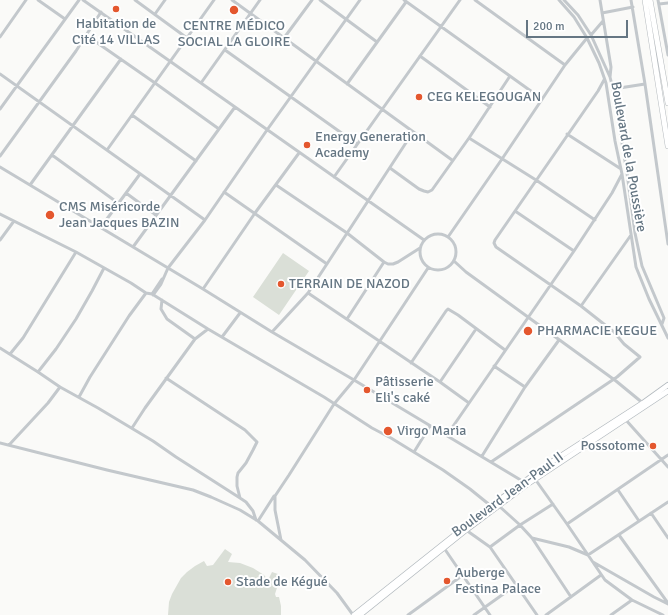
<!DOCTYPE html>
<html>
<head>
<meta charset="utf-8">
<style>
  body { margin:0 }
  #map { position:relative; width:668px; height:615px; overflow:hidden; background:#fafaf8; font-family:Signika,sans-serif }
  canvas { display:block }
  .scale { position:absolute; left:526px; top:20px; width:102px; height:18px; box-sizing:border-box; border:2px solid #657683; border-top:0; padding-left:5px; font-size:12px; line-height:14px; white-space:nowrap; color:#657683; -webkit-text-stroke:3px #fff; paint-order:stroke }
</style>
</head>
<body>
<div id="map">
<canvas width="668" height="615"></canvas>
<div class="scale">200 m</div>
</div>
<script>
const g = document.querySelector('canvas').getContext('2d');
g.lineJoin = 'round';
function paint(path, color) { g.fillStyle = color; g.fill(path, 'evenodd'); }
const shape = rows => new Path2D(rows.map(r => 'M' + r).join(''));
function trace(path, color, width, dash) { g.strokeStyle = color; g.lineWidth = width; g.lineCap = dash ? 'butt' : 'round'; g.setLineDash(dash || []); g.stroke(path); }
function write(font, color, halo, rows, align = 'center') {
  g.font = font + ' Signika,sans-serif'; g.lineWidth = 4; g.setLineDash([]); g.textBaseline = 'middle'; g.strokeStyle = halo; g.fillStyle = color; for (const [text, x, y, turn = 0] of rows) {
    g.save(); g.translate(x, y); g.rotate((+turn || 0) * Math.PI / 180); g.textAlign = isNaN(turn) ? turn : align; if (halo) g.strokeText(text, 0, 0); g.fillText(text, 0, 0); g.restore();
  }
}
const green = shape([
  [283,253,309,271,279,315,253,297],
  [225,549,232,554,228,562,240,563,253,568,264,575,268,580,272,572,281,575,275,594,276,597,279,597,281,606,281,615,168,615,169,602,172,594,181,578,187,572,195,566,204,561,207,566,213,565]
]);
const minor = shape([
  [38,0,65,19],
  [83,0,424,240],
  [135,0,187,38],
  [232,0,452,160],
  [320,0,377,42],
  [404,0,542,99],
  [475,0,565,65],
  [559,0,574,17,587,38,599,63,606,83,615,141,622,174,636,267,649,299,668,338],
  [564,0,578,15,591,35,610,77,613,89,627,173,635,233,642,266,664,318,662,324],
  [600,0,611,67,610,77],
  [631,0,645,84,668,244],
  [658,0,668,55],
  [659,4,668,3],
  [602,13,633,7],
  [155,14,165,0],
  [86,35,155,83,219,129],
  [591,35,603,21],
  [0,37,26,0],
  [284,38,312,0],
  [225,50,357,144],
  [420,56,490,107],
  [0,74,205,220],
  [201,83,260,0],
  [347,84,406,2],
  [613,89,645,84],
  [0,109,79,0],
  [132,115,196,161],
  [567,134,621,169],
  [469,138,536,180,595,220],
  [107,150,214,0],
  [52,155,118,203],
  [0,156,76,51,101,12],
  [0,167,203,289,272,332,354,380,524,482],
  [390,168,419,189,424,191,428,192,432,190,469,138,510,76],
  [334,177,460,0],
  [30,185,121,59],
  [276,185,347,233,384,262,347,319],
  [224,192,327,264],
  [126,193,156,215],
  [515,211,574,251],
  [0,214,76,252,131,283,146,293,152,294,208,329,324,397,372,428,391,438,443,470,470,489,491,506],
  [101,227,140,174],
  '420 252a18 18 0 1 1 36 0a18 18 0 1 1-36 0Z',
  [448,237,502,159,565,65,587,38],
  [0,240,14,221],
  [133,247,235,107],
  [454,261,466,272,616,381,644,404],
  [384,262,388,264,393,264,398,262,420,248],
  [203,289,255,213,299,153],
  [308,293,440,382,469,403],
  [152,294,162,279],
  [153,295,161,284,168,268,205,220,267,130,360,0],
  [162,300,161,309,167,319,195,339],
  [581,306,631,235],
  [272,332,308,293,413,132],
  [222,337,240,313],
  [0,348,38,372,60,387,98,408,153,441,176,457,240,498,246,502,253,511,256,520],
  [10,354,23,338,76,252],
  [411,363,446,311,448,309,458,315,505,350],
  [494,366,525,387],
  [38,372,56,349,76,319,92,291,104,268],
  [166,378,245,430,257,442,253,450,246,463,238,473,237,477,237,486,240,498],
  [440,382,476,329],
  [79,397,90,377,129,316,146,293],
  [625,419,668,467],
  [132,428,145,408,195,339,208,329],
  [447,435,574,251,612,193,622,174],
  [0,443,107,470,193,490,211,497,240,510,258,521,305,560,337,593,353,615],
  [9,445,48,403,60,387],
  [414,452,430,426],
  [482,456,525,387,559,340],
  [491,462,617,377,640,357,624,344,614,332,581,306,496,247,494,243,495,240,598,91,604,80],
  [535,479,567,524,605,580,632,600,663,615],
  [618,490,639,521],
  [499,506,520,525,532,538,571,597],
  [651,513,668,538],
  [258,521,274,496],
  [567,524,668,455],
  [466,530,490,547,537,615],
  [619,535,668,603],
  [532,538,569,547,588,555,668,502],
  [281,540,275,510,275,496,289,475,334,404,354,380,403,306,428,268],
  [490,547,520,525,553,504],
  [444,548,490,615],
  [593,562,654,597,668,604],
  [408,615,463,575],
  [474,615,516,585],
  [546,615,601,575],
  [611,615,632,600]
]);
const secondary = shape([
  [354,615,491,506,550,463,643,403,668,385],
  [360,615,466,530,526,485,668,391]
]);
const primary = shape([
  [645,0,668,146],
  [650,0,668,103]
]);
const markers = [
  [116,9,4,"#e4572e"],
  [234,10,5,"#e4572e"],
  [419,97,4,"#e4572e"],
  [307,145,4,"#e4572e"],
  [50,215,5,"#e4572e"],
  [281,284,4,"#e4572e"],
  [528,331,5,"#e4572e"],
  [367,390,4,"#e4572e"],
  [388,431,5,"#e4572e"],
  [653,446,4,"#e4572e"],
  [447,581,4,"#e4572e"],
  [228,582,4,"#e4572e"]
];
const poiNames = [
  ["Habitation de",116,24,"center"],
  ["Cité 14 VILLAS",116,40,"center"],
  ["CENTRE MÉDICO",234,26,"center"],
  ["SOCIAL LA GLOIRE",234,42,"center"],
  ["CEG KELEGOUGAN",427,97],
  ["Energy Generation",315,137],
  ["Academy",315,153],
  ["CMS Miséricorde",59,207],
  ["Jean Jacques BAZIN",59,223],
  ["TERRAIN DE NAZOD",289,284],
  ["PHARMACIE KEGUE",537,331],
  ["Pâtisserie",375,382],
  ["Eli's caké",375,398],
  ["Virgo Maria",397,431],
  ["Possotome",645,446,"right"],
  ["Auberge",455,573],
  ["Festina Palace",455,589],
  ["Stade de Kégué",236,582]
];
const streetNames = [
  ["Boulevard de la Poussière",628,157,80],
  ["Boulevard Jean-Paul II",508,495,-36]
];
paint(green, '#dadfd7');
trace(secondary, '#b3babf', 6);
trace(primary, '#b5babe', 6);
trace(minor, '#c3c8cc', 3);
trace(secondary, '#fff', 4.5);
trace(primary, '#fff', 5);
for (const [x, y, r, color] of markers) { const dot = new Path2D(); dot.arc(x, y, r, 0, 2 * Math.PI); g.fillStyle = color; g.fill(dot); trace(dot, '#fff', 1.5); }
write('14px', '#657683', '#fff', poiNames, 'left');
write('14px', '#657683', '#fff', streetNames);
</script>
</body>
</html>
